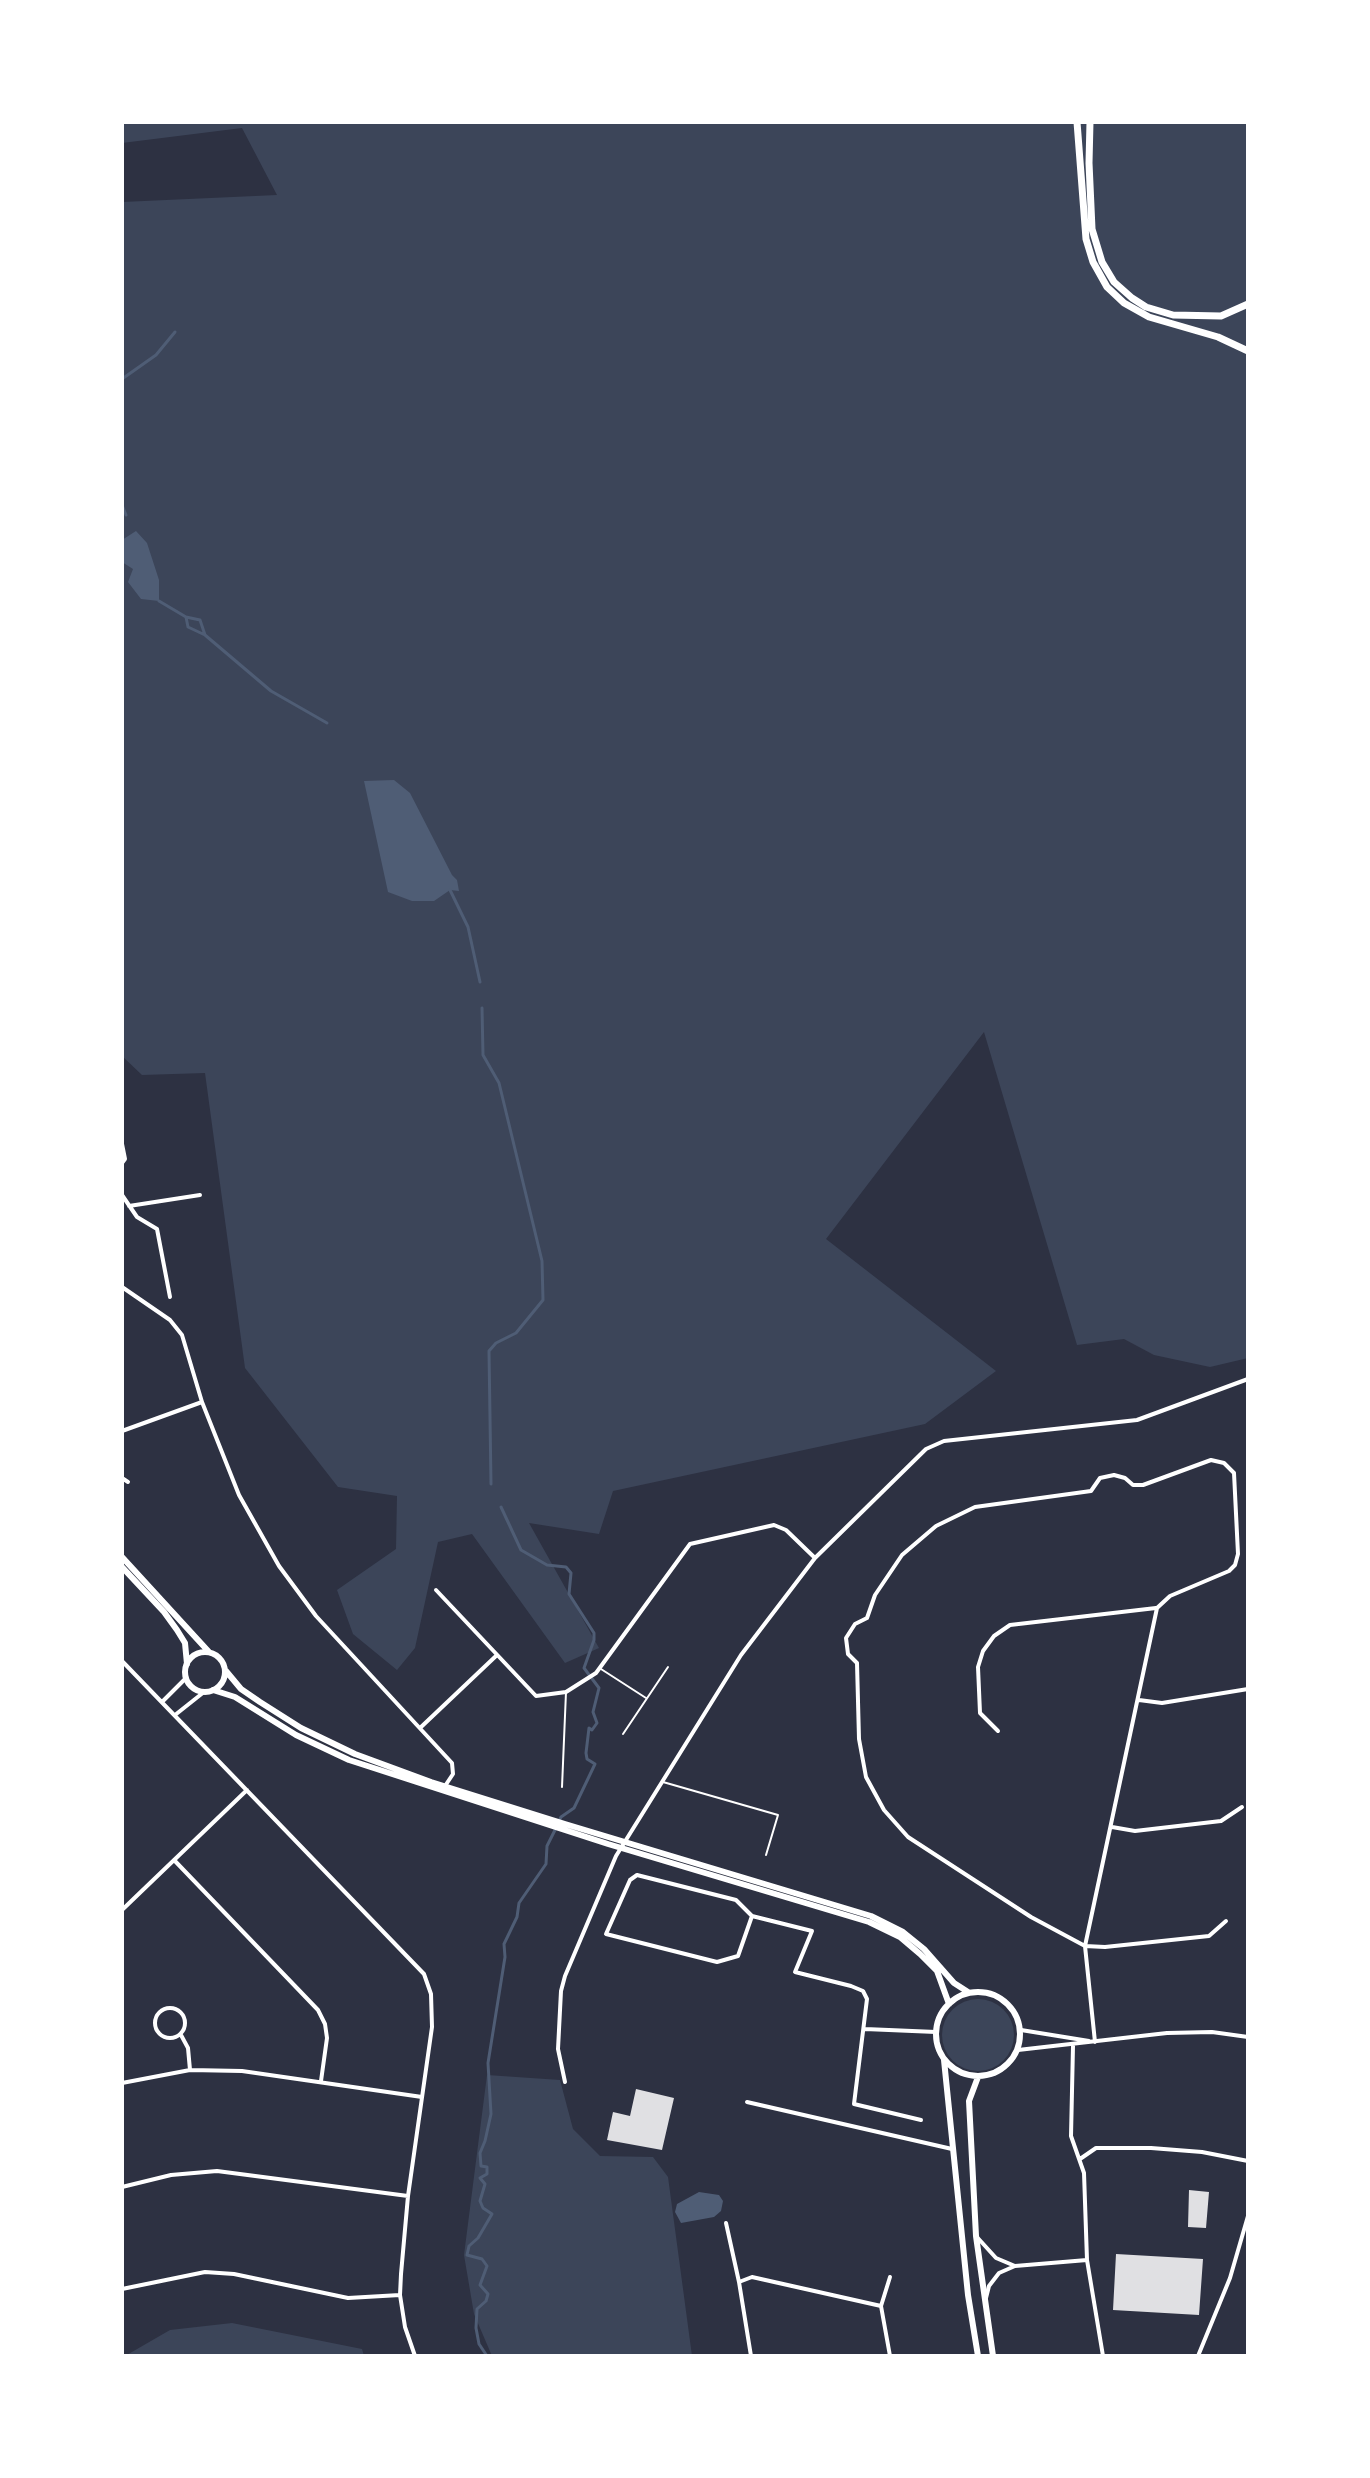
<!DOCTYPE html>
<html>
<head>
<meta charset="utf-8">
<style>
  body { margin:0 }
  #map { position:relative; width:1370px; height:2478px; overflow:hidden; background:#2d3142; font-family:Helvetica,sans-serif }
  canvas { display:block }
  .frame { position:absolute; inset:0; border:124px solid #fff; pointer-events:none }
</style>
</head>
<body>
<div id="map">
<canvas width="1370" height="2478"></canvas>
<div class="frame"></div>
</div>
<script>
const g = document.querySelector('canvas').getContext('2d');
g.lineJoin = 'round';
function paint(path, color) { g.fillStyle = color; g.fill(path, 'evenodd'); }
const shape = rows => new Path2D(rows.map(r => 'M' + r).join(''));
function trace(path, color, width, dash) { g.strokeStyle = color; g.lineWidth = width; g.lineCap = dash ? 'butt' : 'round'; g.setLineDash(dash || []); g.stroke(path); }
const green = shape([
  [122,122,1248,122,1248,1358,1210,1367,1154,1355,1124,1339,1077,1345,984,1032,826,1239,996,1371,925,1424,613,1491,599,1534,529,1523,599,1648,565,1663,472,1534,438,1542,415,1648,397,1670,353,1634,337,1590,396,1549,397,1496,338,1487,245,1368,205,1073,142,1075,122,1056,122,202,277,195,242,128,122,143],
  '942 2035a36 36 0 1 1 72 0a36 36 0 1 1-72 0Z',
  [487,2075,560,2080,573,2129,600,2156,653,2157,668,2177,692,2356,492,2356,474,2314,464,2255],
  [232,2323,362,2349,364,2356,125,2356,170,2330]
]);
const water = shape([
  [136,531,147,543,159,580,159,601,141,599,128,582,133,569,122,562,122,540],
  [394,780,410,793,452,875,457,880,459,891,450,890,434,901,412,901,388,892,364,781],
  [699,2192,719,2195,723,2201,721,2211,714,2217,681,2223,675,2212,677,2204]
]);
const stream = shape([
  [122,379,156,355,175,332],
  [122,505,126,515],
  [159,601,186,617,200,620,205,635,271,691,327,723],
  [186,617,188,627,205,635],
  [450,890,468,927,480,982],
  [482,1008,483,1055,499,1083,542,1261,543,1300,516,1333,496,1343,489,1351,491,1484],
  [501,1507,521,1550,547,1565,566,1567,571,1573,569,1594,594,1633,594,1640,584,1668,599,1688,593,1712,597,1723,592,1730,589,1728,586,1753,587,1759,595,1764,574,1808,561,1817,558,1823],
  [487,2356,479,2344,476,2328,477,2309,486,2301,488,2294,480,2285,487,2266,482,2259,467,2255,469,2246,478,2238,492,2214,483,2208,480,2201,485,2184,480,2178,487,2174,487,2167,481,2166,480,2153,485,2141,491,2114,488,2063,505,1957,504,1944,517,1917,519,1903,546,1864,547,1846,555,1830]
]);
const building = shape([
  [636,2089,674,2098,662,2150,607,2140,613,2112,630,2116],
  [1189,2190,1209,2192,1206,2228,1188,2227],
  [1116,2254,1203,2259,1199,2315,1113,2310]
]);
const service = shape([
  [601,1669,646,1698],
  [623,1734,668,1667],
  [663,1782,778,1815,766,1855],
  [562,1787,566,1692]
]);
const minor = shape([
  [122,1144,125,1159,122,1163],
  [122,1195,137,1217,157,1229,170,1297],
  [129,1206,200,1195],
  [122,1287,170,1320,182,1335,202,1402,239,1495,279,1566,316,1616,452,1763,453,1774,445,1786],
  [122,1431,202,1402],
  [122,1478,128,1482],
  [436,1590,536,1696,566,1692,596,1673,690,1544,774,1525,786,1530,815,1558],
  [122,1661,424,1974,431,1994,432,2027,408,2196,401,2274,400,2295,405,2327,415,2356],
  [1139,1700,1162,1703,1248,1689],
  [162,1702,186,1678],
  [175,1715,204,1692],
  [420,1728,497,1655],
  [998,1731,980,1713,978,1667,983,1651,994,1636,1010,1625,1156,1608],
  [1112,1827,1135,1831,1221,1821,1242,1807],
  [174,1860,318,2010,325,2024,327,2038,321,2081],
  [122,1910,247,1790],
  [752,1916,736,1900,637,1875,630,1880,606,1934,717,1962,738,1956,752,1916,812,1931,795,1972,851,1986,863,1991,867,1999,854,2104,921,2120],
  '155 2023a15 15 0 1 1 30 0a15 15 0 1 1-30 0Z',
  [865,2029,936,2032],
  [1021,2030,1089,2041],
  [181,2035,188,2048,190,2070],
  [1095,2042,1085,1946,1031,1917,908,1837,884,1810,866,1777,859,1739,857,1663,848,1654,846,1638,855,1624,867,1618,875,1595,902,1555,936,1526,975,1507,1091,1491,1100,1478,1114,1475,1125,1478,1133,1485,1143,1485,1211,1460,1224,1463,1234,1473,1238,1554,1235,1565,1229,1571,1170,1596,1157,1608,1085,1946,1105,1947,1209,1936,1226,1921],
  [1073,2046,1071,2136,1084,2173,1087,2260,1103,2356],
  [1018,2050,1167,2033,1212,2032,1248,2037],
  [565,2082,558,2049,561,1991,565,1976,616,1856,741,1655,815,1558,926,1449,944,1441,1137,1420,1248,1379],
  [122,2083,190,2070,242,2071,422,2097],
  [747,2102,952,2149],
  [1080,2159,1096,2148,1151,2148,1202,2152,1248,2161],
  [122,2187,171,2175,217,2171,408,2196],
  [726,2223,739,2282],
  [976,2236,996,2258,1015,2266],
  [122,2289,205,2272,234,2274,348,2298,400,2295],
  [986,2298,989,2286,999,2273,1015,2266,1087,2260],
  [881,2306,890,2277],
  [751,2356,739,2282,752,2277,881,2306,890,2356],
  [1198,2356,1230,2278,1248,2216]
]);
const secondary = shape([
  [122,1557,209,1652],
  [122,1567,164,1612,177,1630,185,1643,187,1664],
  '185 1672a20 20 0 1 1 40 0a20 20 0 1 1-40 0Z',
  [226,1671,241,1689,260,1702,301,1728,355,1754,431,1782,565,1824,871,1916,903,1932,924,1949,954,1983,968,1992],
  [213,1690,235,1697,296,1735,349,1760,608,1844,869,1922,900,1937,920,1954,937,1971,949,2004],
  '936 2034a42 42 0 1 1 84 0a42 42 0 1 1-84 0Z',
  [944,2060,968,2295,978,2356],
  [978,2077,969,2101,976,2236,993,2356]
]);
const trunk = shape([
  [1077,122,1086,239,1093,262,1107,287,1124,303,1149,317,1218,337,1248,351],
  [1090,122,1089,163,1092,229,1102,262,1114,282,1132,298,1146,307,1173,315,1221,316,1248,304]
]);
paint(green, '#3c4559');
paint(water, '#4f5d75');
trace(stream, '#4f5d75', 3);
paint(building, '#e0e0e3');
trace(service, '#fff', 2);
trace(minor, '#fff', 4);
trace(secondary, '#fff', 6);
trace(trunk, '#fff', 7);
</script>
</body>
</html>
